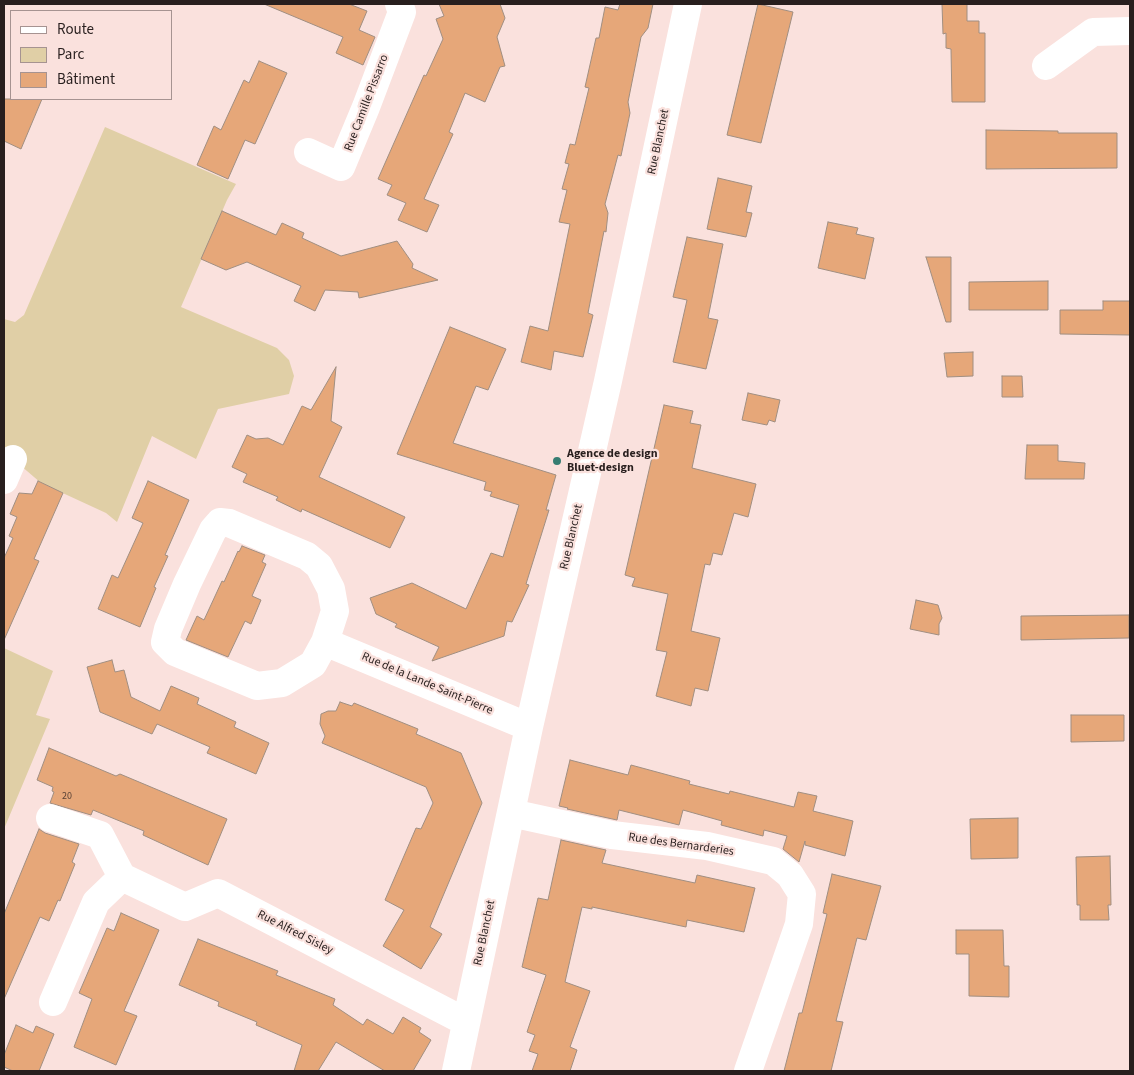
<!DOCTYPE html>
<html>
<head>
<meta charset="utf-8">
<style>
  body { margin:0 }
  #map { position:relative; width:1134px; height:1075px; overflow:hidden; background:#fae1dd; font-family:"Source Sans 3",sans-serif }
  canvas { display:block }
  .frame { position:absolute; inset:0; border:5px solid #281f1e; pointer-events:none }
  .legend { position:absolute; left:10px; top:10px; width:162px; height:90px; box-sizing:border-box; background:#fae1dd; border:1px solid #a69391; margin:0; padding:6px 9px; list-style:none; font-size:15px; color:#281f1e }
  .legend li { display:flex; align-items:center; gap:10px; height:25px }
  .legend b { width:25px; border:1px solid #a69391 }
</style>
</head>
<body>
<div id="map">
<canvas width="1134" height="1075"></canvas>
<div class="frame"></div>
<ul class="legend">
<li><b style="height:6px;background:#fff"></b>Route</li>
<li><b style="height:14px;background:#e0cfa6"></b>Parc</li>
<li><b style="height:14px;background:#e6a779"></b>Bâtiment</li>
</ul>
</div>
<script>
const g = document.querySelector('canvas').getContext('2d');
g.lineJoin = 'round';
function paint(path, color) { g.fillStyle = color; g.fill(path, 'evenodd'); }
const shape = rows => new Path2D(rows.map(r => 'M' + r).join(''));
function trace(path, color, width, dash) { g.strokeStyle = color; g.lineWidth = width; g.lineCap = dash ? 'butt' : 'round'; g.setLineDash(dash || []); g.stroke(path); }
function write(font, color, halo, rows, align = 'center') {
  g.font = font + ' "Source Sans 3",sans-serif'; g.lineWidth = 4.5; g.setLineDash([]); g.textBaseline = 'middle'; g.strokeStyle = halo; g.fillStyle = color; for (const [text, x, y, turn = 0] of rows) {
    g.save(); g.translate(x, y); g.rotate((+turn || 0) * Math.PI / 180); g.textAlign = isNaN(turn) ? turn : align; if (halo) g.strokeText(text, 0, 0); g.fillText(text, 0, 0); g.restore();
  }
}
const green = shape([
  [105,127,236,184,227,200,181,307,277,348,289,360,294,376,289,394,218,409,196,459,152,436,117,522,106,513,41,483,13,459,4,456,4,319,15,322,24,315],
  [4,648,53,671,36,715,50,719,4,829]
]);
const building = shape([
  [264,4,349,4,367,11,359,30,375,37,363,65,336,53,343,37,264,4],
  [439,4,500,4,505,18,497,37,505,66,500,67,485,102,465,93,449,132,453,134,424,199,439,205,427,232,398,220,406,203,387,195,392,185,378,179,424,75,426,76,443,39,436,19,444,16,439,4],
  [620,4,653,4,648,28,641,37,628,102,630,113,621,156,618,155,605,204,608,213,606,232,604,231,588,313,593,315,583,357,554,351,551,370,521,362,530,326,548,331,570,224,559,222,567,190,562,189,569,164,565,163,570,144,575,145,589,88,585,87,596,38,599,38,605,7,618,10,620,4],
  [758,4,793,12,761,143,727,135,758,4],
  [942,4,967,4,967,21,979,21,979,33,985,33,985,102,952,102,951,49,946,48,946,33,943,34,942,4],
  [259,61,287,73,255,144,245,140,228,179,197,165,214,126,221,130,244,80,249,83,259,61],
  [4,99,42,99,21,149,4,141,4,99],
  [986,130,1058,131,1058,133,1117,133,1117,168,986,169,986,130],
  [718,178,752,186,746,212,752,213,746,237,707,229,718,178],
  [222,211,276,235,282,223,304,233,302,238,341,256,397,241,413,264,412,268,438,280,359,298,358,292,325,290,315,311,294,301,301,286,247,262,226,270,201,259,222,211],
  [828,222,858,228,856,234,874,238,865,279,818,268,828,222],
  [687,237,723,244,708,318,718,320,706,369,673,362,687,300,673,297,687,237],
  [926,257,951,257,951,322,946,322,926,257],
  [1048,281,1048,310,969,310,969,282,1048,281],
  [1103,301,1130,301,1130,335,1060,334,1060,310,1103,310,1103,301],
  [450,327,506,349,488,390,476,386,453,443,556,475,546,510,549,510,526,584,529,585,512,622,507,621,504,636,432,661,439,647,395,627,397,624,376,614,370,598,412,583,466,609,491,553,503,557,519,505,490,496,492,492,484,490,486,482,397,454,450,327],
  [973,352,973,376,947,377,944,353,973,352],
  [336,367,331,421,342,427,319,477,405,517,390,548,302,509,301,512,276,500,278,497,243,482,247,474,232,467,247,435,256,439,268,438,283,445,302,406,311,410,336,367],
  [1002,376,1022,376,1023,397,1002,397,1002,376],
  [748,393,780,400,775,422,769,420,767,425,742,420,748,393],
  [664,405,693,411,690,423,701,425,692,468,756,484,748,517,734,513,722,555,713,553,710,565,705,564,691,631,720,638,708,691,695,688,691,706,656,696,667,652,656,650,668,594,632,586,635,578,625,575,664,405],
  [1027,445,1058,445,1058,461,1085,463,1084,479,1025,479,1027,445],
  [38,481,63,493,34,559,39,561,4,640,4,558,13,538,9,536,17,517,10,514,19,493,32,494,38,481],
  [148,481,189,500,165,555,168,556,154,587,156,588,140,627,98,609,112,575,118,578,143,523,132,518,148,481],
  [242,546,265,555,262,562,266,564,252,596,261,600,251,624,245,621,228,657,186,640,197,616,204,620,222,581,224,582,238,551,239,552,242,546],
  [916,600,938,605,942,618,939,624,939,635,910,629,916,600],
  [1129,615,1129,638,1021,640,1021,616,1129,615],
  [112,660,115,672,124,670,131,697,160,711,171,686,199,698,197,704,236,722,234,727,269,743,256,774,207,753,210,747,157,724,152,734,100,712,87,667,112,660],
  [340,702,352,706,354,703,418,729,416,734,461,753,482,803,430,927,442,934,421,969,383,946,404,910,385,900,416,828,421,829,433,803,426,787,322,743,325,736,320,724,321,714,328,711,336,711,340,702],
  [1071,715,1124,715,1124,741,1071,742,1071,715],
  [49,748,116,776,120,774,227,819,208,865,143,835,144,831,93,810,91,815,50,803,54,792,52,791,53,787,37,780,49,748],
  [570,760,628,775,631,765,690,781,689,784,729,794,730,791,794,807,798,792,817,796,813,811,853,821,845,856,805,845,805,841,799,862,783,849,787,836,764,830,763,836,721,825,722,821,683,810,679,825,619,810,617,820,567,809,568,808,559,806,570,760],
  [1018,818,1018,858,971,859,970,819,1018,818],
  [39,829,45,833,79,844,72,862,75,864,60,901,58,900,49,921,40,917,4,999,4,914,39,829],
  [561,840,606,850,602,863,695,883,697,875,755,888,744,932,687,920,686,927,592,907,592,909,582,907,565,982,590,991,570,1047,577,1050,570,1071,532,1071,538,1054,529,1051,535,1035,527,1032,546,975,522,967,538,898,548,900,561,840],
  [1110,856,1111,905,1108,905,1109,920,1080,920,1080,905,1077,905,1076,857,1110,856],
  [832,874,881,886,866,940,857,938,836,1021,843,1022,831,1071,784,1071,799,1013,802,1013,827,914,823,913,832,874],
  [121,913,159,930,124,1011,137,1016,116,1065,74,1047,92,999,79,993,107,928,114,931,121,913],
  [956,930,1003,930,1004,966,1009,966,1009,997,969,996,969,954,956,954,956,930],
  [198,939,278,971,276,975,335,999,333,1005,363,1025,367,1019,393,1034,403,1017,421,1028,419,1032,431,1040,413,1071,385,1071,336,1042,318,1071,294,1071,302,1045,256,1025,257,1022,218,1006,219,1002,179,985,198,939],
  [16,1025,33,1033,36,1026,54,1034,39,1071,13,1071,4,1067,4,1055,16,1025]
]);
const minor = shape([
  [1046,66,1093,32,1130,31],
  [308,152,341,167,366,107,402,12,399,4],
  [4,480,13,459],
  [220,522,229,523,307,556,319,566,331,589,335,611,325,642,313,664,282,683,257,686,175,652,165,642,168,629,187,584,213,530,220,522],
  [325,642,529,727],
  [511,813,612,835,707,846,773,861,790,875,802,894,799,924,748,1071],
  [50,818,100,835,122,877],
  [53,1002,96,902,122,877,185,907,218,893,466,1022],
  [456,1071,529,727,608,381,688,4]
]);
const markers = [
  [557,461,5,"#377d72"]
];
const numberNames = [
  ["20",67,797]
];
const streetNames = [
  ["Rue Camille Pissarro",367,103,-69],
  ["Rue Blanchet",659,142,-78],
  ["Rue Blanchet",572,537,-77],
  ["Rue de la Lande Saint-Pierre",427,684,23],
  ["Rue des Bernarderies",681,845,8],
  ["Rue Alfred Sisley",295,933,27],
  ["Rue Blanchet",485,933,-78]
];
const poiNames = [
  ["Agence de design",567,454],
  ["Bluet-design",567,468]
];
paint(green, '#e0cfa6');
paint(building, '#e6a779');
trace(building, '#a08e81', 1);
trace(minor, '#fff', 28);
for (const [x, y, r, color] of markers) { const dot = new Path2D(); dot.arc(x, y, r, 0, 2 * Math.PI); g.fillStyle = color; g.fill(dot); trace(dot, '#fae1dd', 2); }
write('10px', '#584135', null, numberNames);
write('12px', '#281f1e', '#fae1dd', streetNames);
write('bold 12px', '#281f1e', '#fae1dd', poiNames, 'left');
</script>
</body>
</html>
